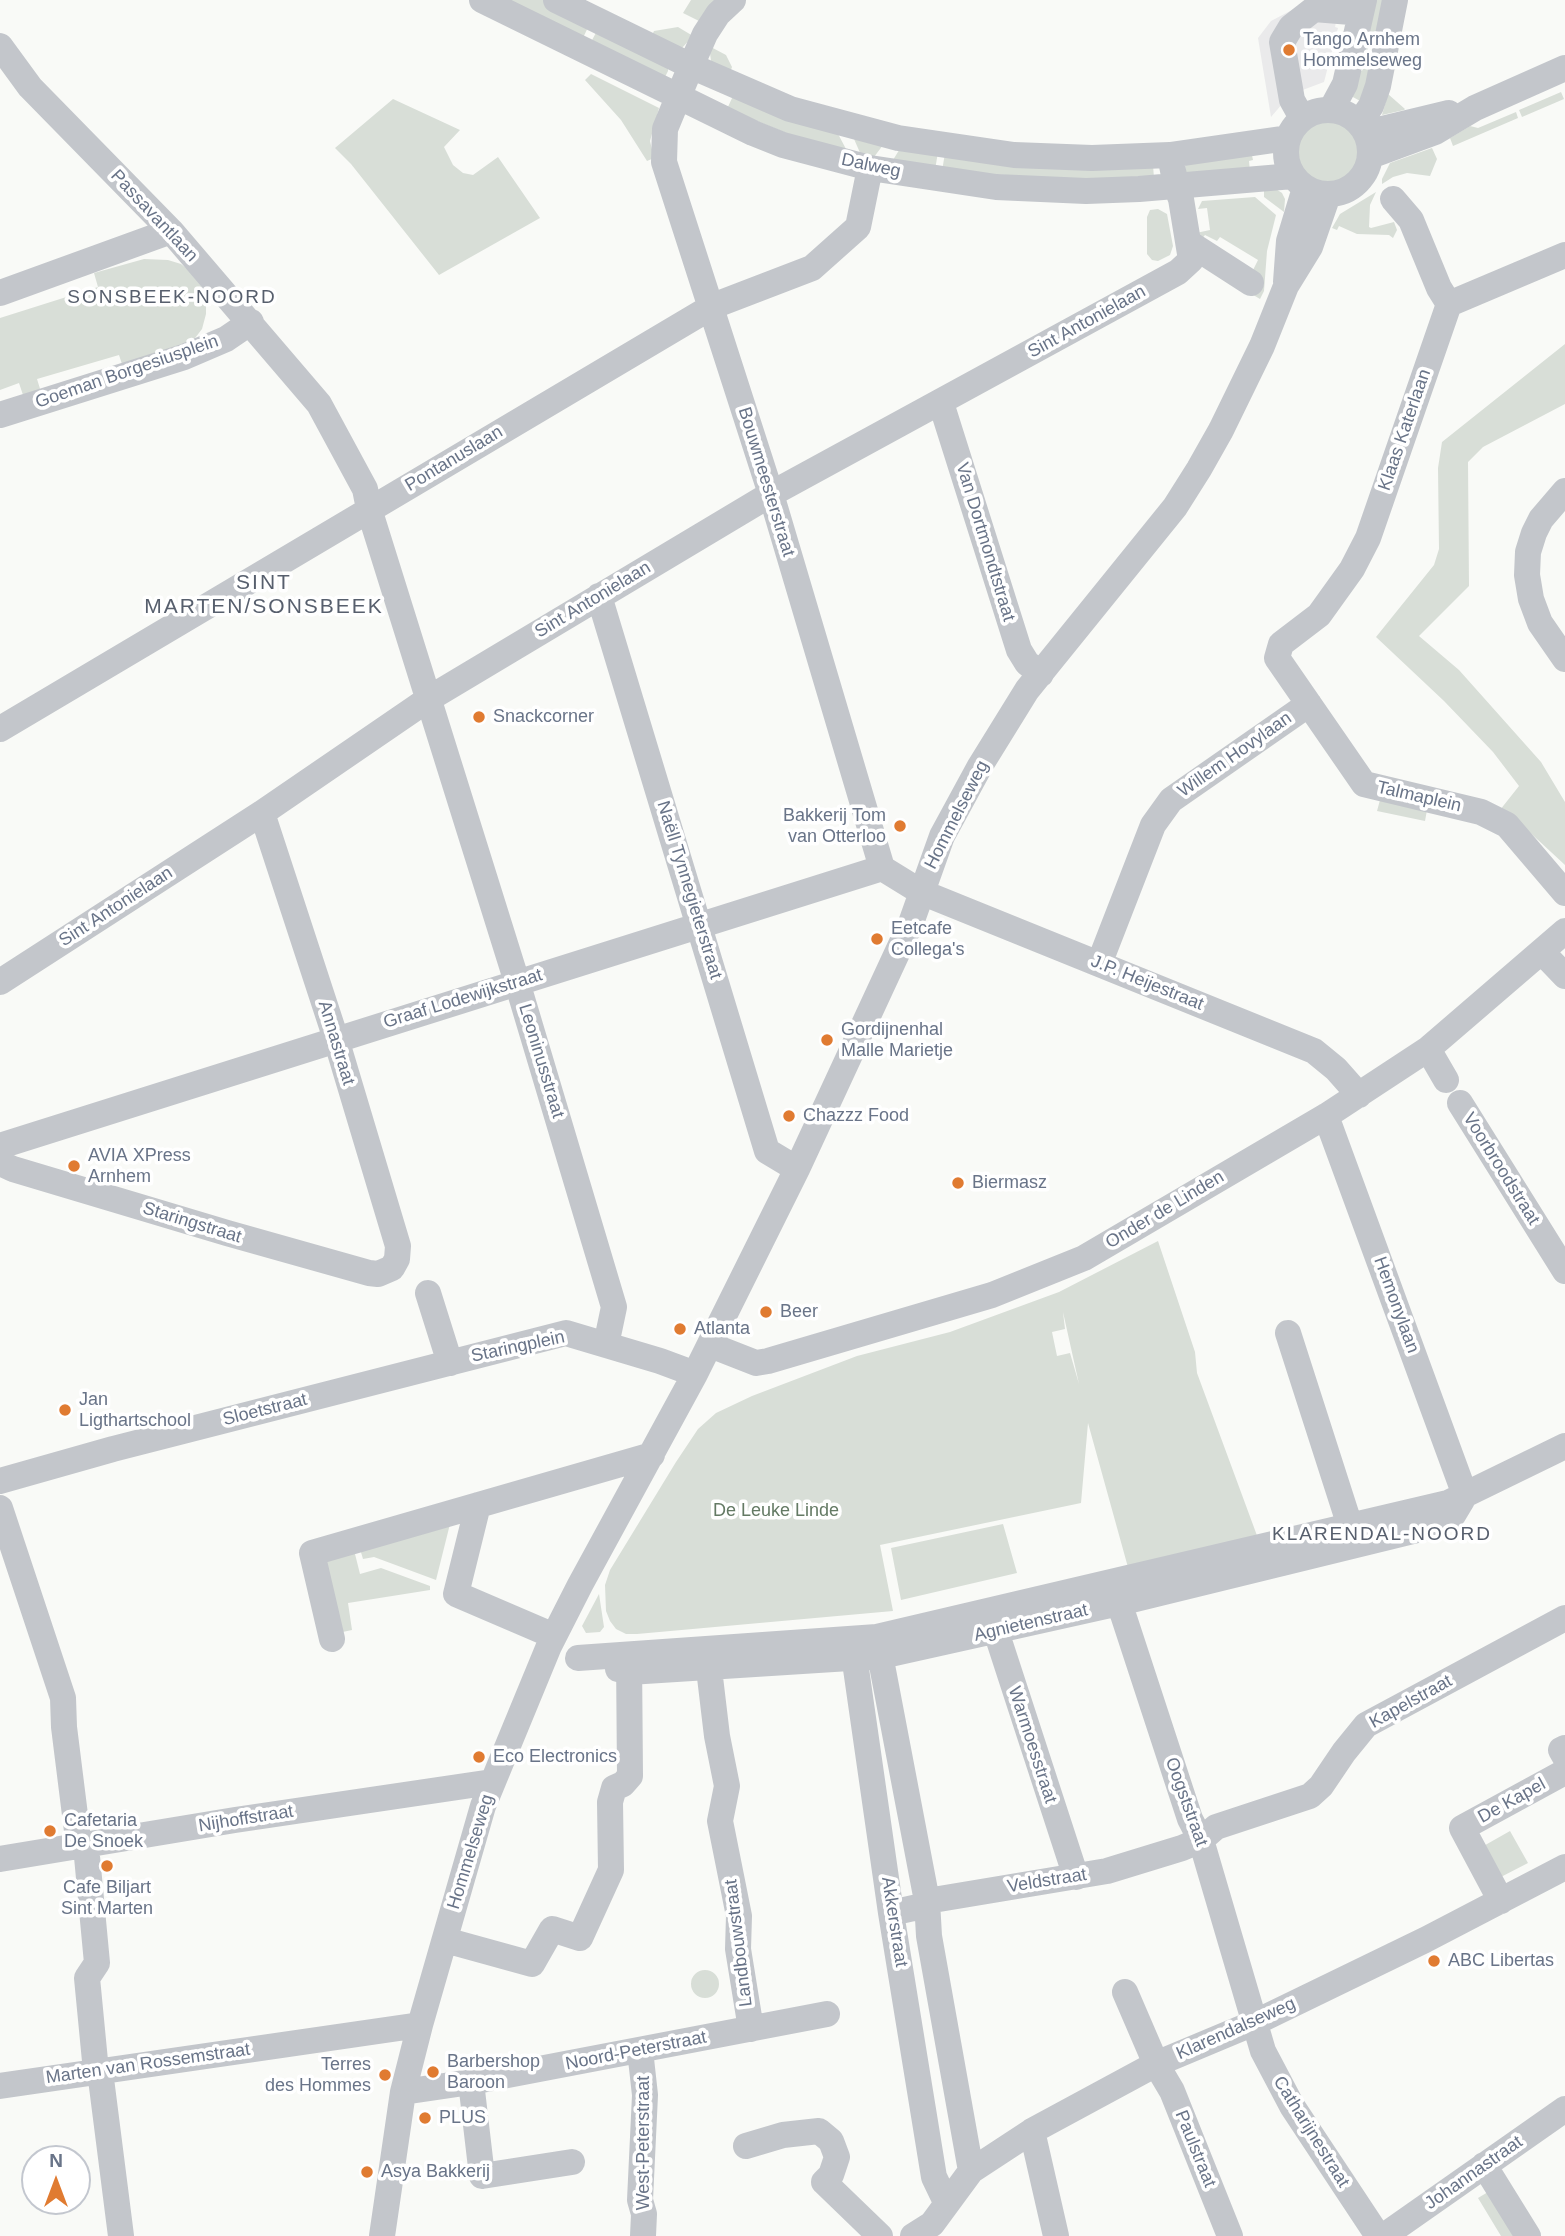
<!DOCTYPE html>
<html>
<head>
<meta charset="utf-8">
<style>
  body { margin:0 }
  #map { position:relative; width:1565px; height:2236px; overflow:hidden; background:#f9faf7; font-family:Helvetica,sans-serif }
  canvas { display:block }
  .north { position:absolute; left:21px; top:2145px; width:70px; height:70px; box-sizing:border-box; background:#fff; border:2px solid #c3c7cf; border-radius:50%; rotate:0deg; font-size:19px; font-weight:700; line-height:28px; text-align:center; color:#697488 }
  .north::after { content:''; display:block; margin:auto; width:24px; height:32px; background:#e07b31; clip-path:polygon(50% 0,100% 100%,50% 72%,0 100%) }
</style>
</head>
<body>
<div id="map">
<canvas width="1565" height="2236"></canvas>
<div class="north">N</div>
</div>
<script>
const g = document.querySelector('canvas').getContext('2d');
g.lineJoin = 'round';
function paint(path, color) { g.fillStyle = color; g.fill(path, 'evenodd'); }
const shape = rows => new Path2D(rows.map(r => 'M' + r).join(''));
function trace(path, color, width, dash) { g.strokeStyle = color; g.lineWidth = width; g.lineCap = dash ? 'butt' : 'round'; g.setLineDash(dash || []); g.stroke(path); }
function write(font, color, halo, rows, align = 'center') {
  g.font = font + ' Helvetica,sans-serif'; g.lineWidth = 7; g.setLineDash([]); g.textBaseline = 'middle'; g.strokeStyle = halo; g.fillStyle = color; for (const [text, x, y, turn = 0] of rows) {
    g.save(); g.translate(x, y); g.rotate((+turn || 0) * Math.PI / 180); g.textAlign = isNaN(turn) ? turn : align; if (halo) g.strokeText(text, 0, 0); g.fillText(text, 0, 0); g.restore();
  }
}
const built = shape([
  [1311,0,1340,1,1335,27,1338,28,1324,82,1300,91,1283,103,1271,117,1258,38,1271,21]
]);
const green = shape([
  [500,0,543,0,590,23,582,40],
  [691,0,720,0,701,22,683,13],
  [1370,0,1389,0,1379,47,1369,45,1366,58,1358,57],
  [599,27,668,65,668,71,664,79,590,44],
  [678,27,693,36,682,48,650,39,654,31],
  [709,46,726,55,732,67,729,75,711,61],
  [1363,68,1370,69,1362,102,1351,96,1355,69,1362,71],
  [591,74,659,108,650,141,654,158,647,161,621,120,585,80],
  [1561,92,1564,99,1522,117,1519,110],
  [1388,94,1405,109,1404,110,1382,115],
  [733,96,837,132,846,149,814,144,727,109],
  [393,99,460,130,444,147,453,165,463,173,473,175,498,157,540,218,439,275,351,164,335,148],
  [1516,112,1518,118,1453,146,1450,138,1470,126,1478,128],
  '1296 152a32 32 0 1 1 64 0a32 32 0 1 1-64 0Z',
  [854,139,883,145,874,157,861,155],
  [901,147,938,152,935,170,893,160],
  [1432,148,1437,159,1430,176,1407,173,1393,177,1382,184,1382,179,1390,163],
  [1251,151,1253,160,1249,161,1250,171,1186,177,1185,159],
  [945,153,1153,165,1154,178,1120,182,942,171],
  [1264,189,1276,189,1282,193,1285,199,1284,212,1264,197],
  [1376,192,1370,205,1369,227,1371,228,1394,222,1397,230,1393,238,1389,235,1357,234,1339,226,1337,230,1332,228,1340,214],
  [1255,197,1276,215,1267,251,1264,291,1260,299,1250,293,1252,272,1258,260,1220,237,1217,241,1205,235,1199,242,1196,233,1210,230,1207,208,1198,209,1202,201],
  [1158,209,1167,214,1173,246,1170,255,1158,261,1152,260,1147,254,1147,217,1150,210],
  [144,259,168,260,181,264,195,275,203,289,206,300,206,314,202,329,192,342,123,367,119,355,37,379,41,392,24,398,19,383,0,390,0,318,98,287,94,273],
  [1565,344,1565,404,1483,447,1468,462,1469,586,1419,636,1459,670,1541,762,1565,802,1565,865,1510,814,1500,810,1519,786,1493,752,1444,701,1376,637,1434,565,1439,549,1438,468,1442,442],
  [1380,800,1427,810,1425,821,1377,811],
  [1158,1241,1195,1352,1197,1373,1259,1541,1129,1571,1088,1423,1081,1503,880,1545,893,1611,637,1634,626,1634,616,1629,610,1621,606,1611,605,1585,610,1570,676,1462,698,1429,716,1413,752,1396,857,1356,950,1332,1059,1292],
  [1063,1312,1079,1384,1070,1353,1057,1356,1052,1332,1065,1329],
  [450,1524,436,1580,374,1557,363,1559,360,1549],
  [1003,1524,1017,1573,901,1600,891,1548],
  [354,1550,360,1574,381,1568,430,1586,430,1590,348,1603,352,1630,338,1633,320,1560],
  [599,1594,604,1627,600,1632,586,1633,582,1626],
  [1510,1831,1528,1863,1497,1879,1480,1848],
  '691 1984a14 14 0 1 1 28 0a14 14 0 1 1-28 0Z',
  [1493,2189,1519,2236,1501,2236,1478,2198]
]);
const minor = shape([
  [482,0,753,133,783,145,870,168,996,187,1086,191,1139,189,1293,176],
  [556,0,691,66,790,109,898,138,1014,155,1092,158,1170,155,1288,138],
  [733,0,718,14,705,34,691,66,665,129,664,162,771,494,882,868],
  [0,46,30,87,171,231,319,404,365,489,369,509,517,982,614,1307,606,1345],
  '1286 152a42 42 0 1 1 84 0a42 42 0 1 1-84 0Z',
  [1331,110,1345,84,1364,0],
  [1302,118,1292,100,1282,42,1291,27,1314,9,1351,12,1362,9],
  [1359,123,1371,106,1378,86,1395,0],
  [1366,133,1449,113],
  [1370,156,1435,132,1475,108,1565,68],
  [1393,199,1411,220,1439,288,1449,304],
  [1189,243,1251,283],
  [1286,282,1289,241,1305,188],
  [0,293,171,231],
  [1449,304,1368,538,1352,569,1319,615,1281,644,1277,658,1364,784,1481,812,1507,825,1565,893],
  [1449,304,1565,255],
  [941,403,1019,650,1027,663,1041,674],
  [0,415,184,357,226,339,251,322],
  [1565,491,1541,519,1534,533,1528,552,1527,575,1531,599,1540,623,1565,659],
  [599,596,767,1151,797,1169],
  [0,729,713,306,812,268,858,227,870,168],
  [1542,952,1565,976],
  [1099,964,1153,825,1171,800,1309,704],
  [0,982,262,813,430,698,771,494,1178,272,1191,260,1181,199,1176,186,1170,155],
  [1428,1049,1446,1080],
  [1460,1103,1565,1271],
  [1326,1116,1465,1495],
  [0,1146,882,868,921,892,1314,1051,1336,1069,1359,1095],
  [0,1163,13,1169,227,1233,369,1273,378,1274,392,1268,397,1259,398,1246,336,1039,262,813],
  [428,1293,450,1363],
  [1288,1333,1350,1526],
  [710,1345,756,1363,768,1361,992,1295,1084,1258,1326,1116,1428,1049,1565,931],
  [0,1481,113,1449,566,1333,660,1361,695,1374],
  [478,1505,456,1594,554,1636],
  [0,1508,63,1698,64,1727,79,1847],
  [1114,1587,1190,1819,1201,1840,1263,2051,1292,2106,1378,2236],
  [991,1616,1076,1877],
  [332,1639,312,1553,652,1455],
  [877,1639,927,1901,929,1936,971,2171],
  [852,1641,891,1913,934,2177,946,2202],
  [707,1652,717,1736,727,1786,720,1821,739,1916,738,1949,751,2029],
  [578,1658,877,1637,1448,1503,1565,1446],
  [618,1669,629,1672,881,1656,1119,1603,1437,1525,1453,1515,1462,1500],
  [1565,1748,1561,1750,1565,1757],
  [86,1846,97,1963,87,1978,95,2061,100,2071,121,2236],
  [0,1859,235,1820,492,1782],
  [1501,1901,1462,1828,1561,1774],
  [891,1913,918,1907,927,1901,1107,1871,1182,1848,1201,1840,1216,1827,1310,1796,1321,1786,1344,1752,1366,1725,1565,1618],
  [445,1940,532,1964,552,1929,580,1938,611,1870,610,1802,614,1788,623,1784,630,1776,629,1656],
  [1125,1992,1156,2064,1172,2091,1230,2236],
  [640,2050,645,2095,640,2200,644,2214,643,2236],
  [471,2082,482,2176,572,2162],
  [0,2086,420,2025],
  [403,2092,471,2082,827,2014],
  [1032,2131,1056,2236],
  [746,2146,783,2135,819,2131,831,2141,837,2157,831,2175,824,2182,880,2236],
  [1484,2165,1528,2236],
  [382,2236,403,2092,420,2025,483,1806,549,1646,580,1585,695,1374,797,1169,911,923,942,836,980,766,1027,690,1175,507,1199,469,1221,430,1262,346,1286,286,1310,247,1328,195],
  [913,2236,932,2224,971,2171,1032,2131,1156,2064,1254,2023,1425,1940,1565,1867],
  [1384,2236,1565,2109]
]);
const markers = [
  [1289,50,7,"#e07b31"],
  [479,717,7,"#e07b31"],
  [900,826,7,"#e07b31"],
  [877,939,7,"#e07b31"],
  [827,1040,7,"#e07b31"],
  [789,1116,7,"#e07b31"],
  [74,1166,7,"#e07b31"],
  [958,1183,7,"#e07b31"],
  [766,1312,7,"#e07b31"],
  [680,1329,7,"#e07b31"],
  [65,1410,7,"#e07b31"],
  [479,1757,7,"#e07b31"],
  [50,1831,7,"#e07b31"],
  [107,1866,7,"#e07b31"],
  [1434,1961,7,"#e07b31"],
  [433,2072,7,"#e07b31"],
  [385,2075,7,"#e07b31"],
  [425,2118,7,"#e07b31"],
  [367,2172,7,"#e07b31"]
];
const poiNames = [
  ["Tango Arnhem",1303,40],
  ["Hommelseweg",1303,61],
  ["Snackcorner",493,717],
  ["Bakkerij Tom",886,816,"right"],
  ["van Otterloo",886,837,"right"],
  ["Eetcafe",891,929],
  ["Collega's",891,950],
  ["Gordijnenhal",841,1030],
  ["Malle Marietje",841,1051],
  ["Chazzz Food",803,1116],
  ["AVIA XPress",88,1156],
  ["Arnhem",88,1177],
  ["Biermasz",972,1183],
  ["Beer",780,1312],
  ["Atlanta",694,1329],
  ["Jan",79,1400],
  ["Ligthartschool",79,1421],
  ["Eco Electronics",493,1757],
  ["Cafetaria",64,1821],
  ["De Snoek",64,1842],
  ["Cafe Biljart",107,1888,"center"],
  ["Sint Marten",107,1909,"center"],
  ["ABC Libertas",1448,1961],
  ["Barbershop",447,2062],
  ["Baroon",447,2083],
  ["Terres",371,2065,"right"],
  ["des Hommes",371,2086,"right"],
  ["PLUS",439,2118],
  ["Asya Bakkerij",381,2172]
];
const streetNames = [
  ["Dalweg",871,166,12],
  ["Passavantlaan",154,216,47],
  ["Sint Antonielaan",1087,322,-29],
  ["Goeman Borgesiusplein",127,372,-19],
  ["Klaas Katerlaan",1405,430,-71],
  ["Pontanuslaan",454,459,-31],
  ["Bouwmeesterstraat",766,482,73],
  ["Van Dortmondtstraat",985,542,73],
  ["Sint Antonielaan",593,600,-31],
  ["Willem Hovylaan",1235,755,-35],
  ["Talmaplein",1419,797,13],
  ["Hommelseweg",957,815,-63],
  ["Naëll Tynnegieterstraat",689,890,73],
  ["Sint Antonielaan",116,907,-33],
  ["J.P. Heijestraat",1147,983,22],
  ["Graaf Lodewijkstraat",463,999,-17],
  ["Annastraat",336,1043,73],
  ["Leoninusstraat",541,1061,73],
  ["Voorbroodstraat",1501,1169,58],
  ["Onder de Linden",1165,1210,-31],
  ["Staringstraat",192,1223,17],
  ["Hemonylaan",1396,1305,70],
  ["Staringplein",518,1347,-12],
  ["Sloetstraat",265,1410,-14],
  ["Agnietenstraat",1031,1623,-13],
  ["Kapelstraat",1411,1702,-29],
  ["Warmoesstraat",1032,1745,72],
  ["De Kapel",1512,1801,-29],
  ["Oogststraat",1186,1802,70],
  ["Nijhoffstraat",246,1819,-9],
  ["Hommelseweg",471,1852,-73],
  ["Veldstraat",1047,1881,-9],
  ["Akkerstraat",894,1922,81],
  ["Landbouwstraat",739,1943,-97],
  ["Klarendalseweg",1236,2029,-24],
  ["Noord-Peterstraat",636,2051,-11],
  ["Marten van Rossemstraat",148,2064,-8],
  ["Catharijnestraat",1311,2132,58],
  ["West-Peterstraat",644,2143,-90],
  ["Paulstraat",1195,2149,68],
  ["Johannastraat",1474,2173,-35]
];
const parkNames = [
  ["De Leuke Linde",776,1511]
];
const neighbourhoodNames = [
  ["SONSBEEK-NOORD",172,298],
  ["KLARENDAL-NOORD",1382,1535]
];
const quarterNames = [
  ["SINT",264,583],
  ["MARTEN/SONSBEEK",264,607]
];
paint(built, '#eaeaeb');
paint(green, '#d8ded7');
trace(minor, '#c3c6cb', 26);
for (const [x, y, r, color] of markers) { const dot = new Path2D(); dot.arc(x, y, r, 0, 2 * Math.PI); g.fillStyle = color; g.fill(dot); trace(dot, '#fff', 2.5); }
write('18px', '#697488', '#fff', poiNames, 'left');
write('18px', '#697488', '#fff', streetNames);
write('18px', '#647a64', '#fff', parkNames);
g.letterSpacing = '2px';
write('19px', '#575f6d', '#fff', neighbourhoodNames);
g.letterSpacing = '0px';
g.letterSpacing = '2px';
write('21px', '#575f6d', '#fff', quarterNames);
g.letterSpacing = '0px';
</script>
</body>
</html>
